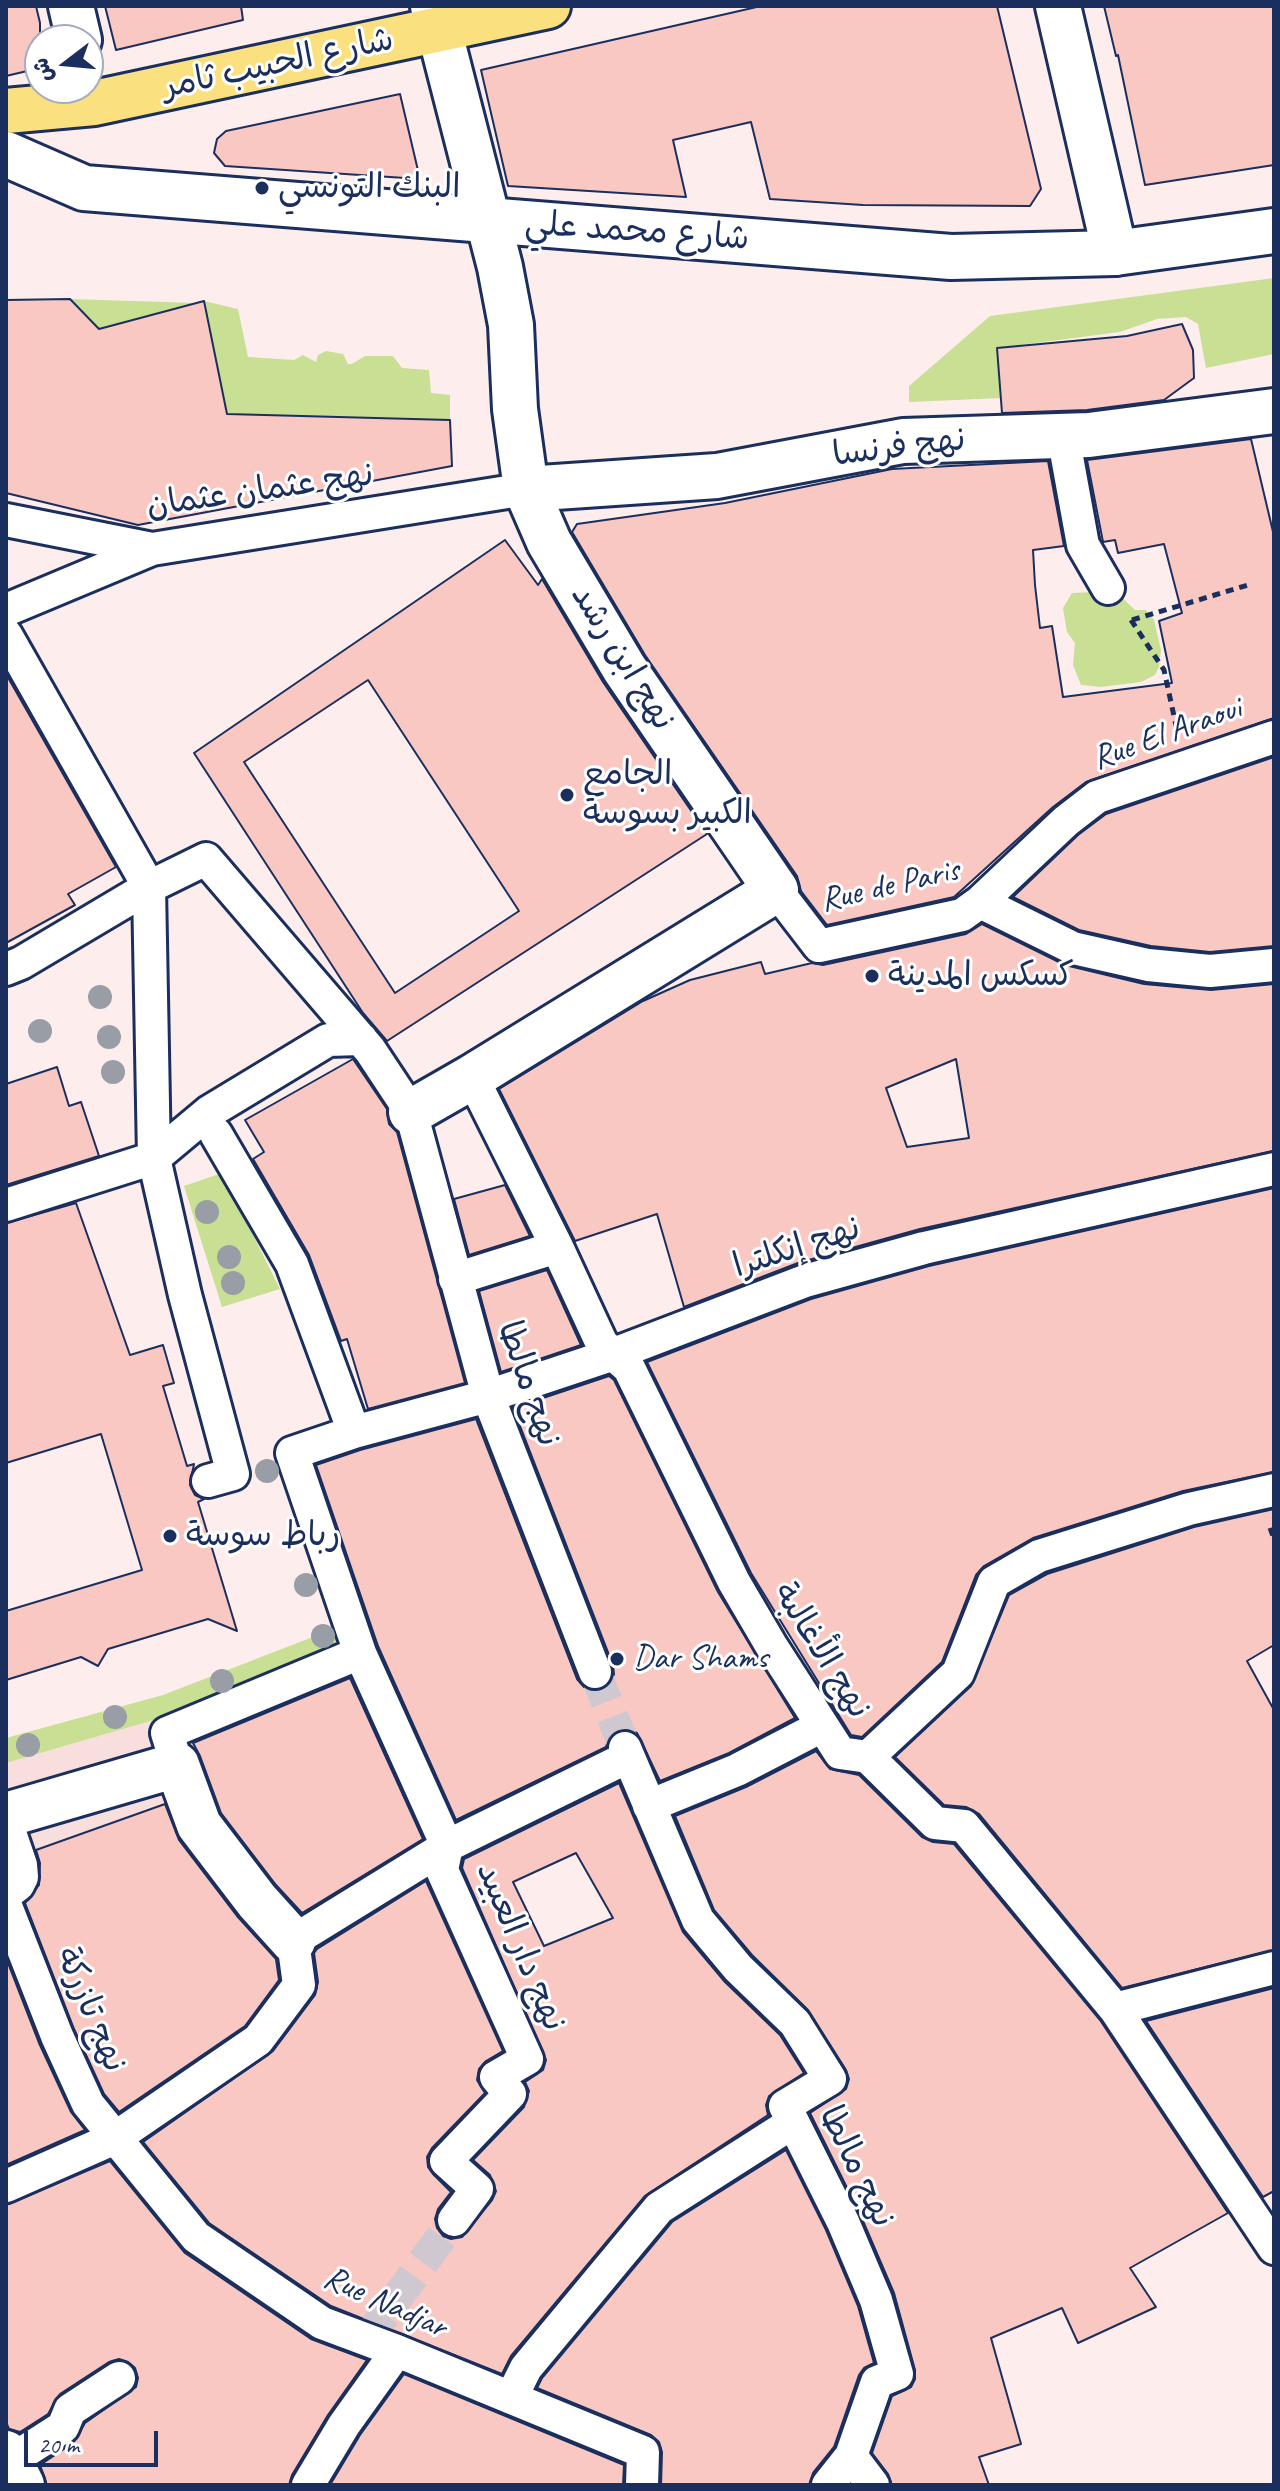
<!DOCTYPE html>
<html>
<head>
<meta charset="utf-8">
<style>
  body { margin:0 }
  #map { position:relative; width:1280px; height:2491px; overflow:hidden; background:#fdeeed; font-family:Caveat,"Playpen Sans Arabic",sans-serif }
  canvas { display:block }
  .frame { position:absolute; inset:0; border:8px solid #1b2f5e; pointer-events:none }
  .north { position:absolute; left:24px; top:24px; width:80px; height:80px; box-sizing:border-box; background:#fff; border:2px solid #a4acbf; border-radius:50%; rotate:254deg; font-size:22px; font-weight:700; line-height:32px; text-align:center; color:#1b2f5e }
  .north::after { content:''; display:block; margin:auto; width:28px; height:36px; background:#1b2f5e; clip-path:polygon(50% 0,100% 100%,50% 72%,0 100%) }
  .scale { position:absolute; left:24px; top:2431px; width:134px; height:36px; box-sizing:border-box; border:4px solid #1b2f5e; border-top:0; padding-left:10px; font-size:24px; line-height:28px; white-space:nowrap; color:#1b2f5e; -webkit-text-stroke:6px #fff; paint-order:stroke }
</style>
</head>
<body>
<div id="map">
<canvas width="1280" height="2491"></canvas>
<div class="frame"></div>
<div class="north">ش</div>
<div class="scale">20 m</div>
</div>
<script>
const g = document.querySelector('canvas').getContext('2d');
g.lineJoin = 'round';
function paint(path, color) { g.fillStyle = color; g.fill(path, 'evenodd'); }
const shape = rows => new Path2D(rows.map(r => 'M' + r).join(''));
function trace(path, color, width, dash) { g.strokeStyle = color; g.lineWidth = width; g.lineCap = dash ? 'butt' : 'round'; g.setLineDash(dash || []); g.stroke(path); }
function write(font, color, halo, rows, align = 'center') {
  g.font = font + ' Caveat,"Playpen Sans Arabic",sans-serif'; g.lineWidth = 6; g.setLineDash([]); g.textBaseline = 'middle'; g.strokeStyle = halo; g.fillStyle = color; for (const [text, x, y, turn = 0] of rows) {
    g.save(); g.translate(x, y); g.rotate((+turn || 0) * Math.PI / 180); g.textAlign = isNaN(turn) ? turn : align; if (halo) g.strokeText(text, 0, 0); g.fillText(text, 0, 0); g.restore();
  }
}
const built = shape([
  [341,1645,357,1674,191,1738,209,1788,28,1854,6,1858,6,1763,171,1715]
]);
const green = shape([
  [1274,278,1274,354,1206,368,1198,324,1186,317,1157,319,1120,332,997,348,1002,398,909,402,909,386,990,316],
  [70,299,197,303,85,333,79,308],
  [204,301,238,309,248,357,294,360,303,355,316,362,318,355,326,351,343,354,348,364,352,364,365,356,393,356,402,368,429,370,431,393,450,395,450,420,227,414],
  [1115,591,1135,610,1146,610,1154,620,1161,650,1159,667,1155,675,1141,682,1101,687,1081,685,1073,665,1075,643,1067,632,1063,608,1072,593],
  [222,1173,280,1289,222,1307,184,1186],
  [336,1628,341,1645,171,1715,6,1763,6,1738,163,1695]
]);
const building = shape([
  [6,6,36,6,40,23,40,68,6,76,6,6],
  [105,6,241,6,243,20,116,50,105,6],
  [761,6,997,6,1041,189,1030,206,863,205,770,199,751,122,673,140,686,197,508,186,481,70,761,6],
  [1104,6,1274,6,1274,165,1145,185,1118,55,1116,56,1104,6],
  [400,94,420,179,225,166,214,153,217,139,226,131,400,94],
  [70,299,99,329,204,301,227,414,450,420,452,466,138,525,6,493,6,300,70,299],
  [1182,324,1193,350,1194,378,1164,400,1087,410,1002,413,997,348,1127,336,1182,324],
  [1251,439,1274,536,1274,718,1086,782,1053,807,954,897,827,925,801,891,797,876,645,655,572,532,577,524,725,503,892,469,1048,461,1064,546,1033,550,1035,585,1040,628,1052,626,1063,697,1172,683,1159,621,1182,613,1164,544,1118,553,1115,540,1103,542,1087,460,1251,439],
  [505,540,538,585,542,579,603,682,707,834,387,1041,363,1013,194,753,505,540],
  [368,680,519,911,395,993,244,762,368,680],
  [6,674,116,867,68,894,75,905,6,943,6,674],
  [1274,757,1274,946,1210,952,1151,946,1079,930,1013,897,1078,835,1106,814,1274,757],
  [982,924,1065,965,1144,984,1211,990,1274,984,1274,1151,920,1229,798,1263,684,1307,657,1214,575,1241,499,1089,643,1001,690,980,761,962,765,974,812,963,823,965,966,934,982,924],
  [956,1059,969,1138,907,1147,886,1088,956,1059],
  [353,1059,387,1109,389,1124,397,1132,465,1383,368,1409,347,1339,341,1341,309,1255,253,1159,264,1152,245,1120,353,1059],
  [57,1067,69,1106,81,1102,99,1156,6,1185,6,1084,57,1067],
  [505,1185,530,1236,469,1255,454,1199,505,1185],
  [1274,1188,1274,1472,1183,1491,1033,1538,984,1566,976,1575,942,1662,862,1737,851,1735,751,1573,647,1362,811,1299,929,1266,1274,1188],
  [76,1203,130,1355,163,1345,174,1383,163,1386,187,1466,194,1464,190,1485,195,1495,204,1499,198,1502,237,1631,208,1619,108,1649,98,1666,81,1657,6,1680,6,1611,142,1570,101,1434,6,1463,6,1223,76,1203],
  [547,1270,581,1345,501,1372,479,1291,547,1270],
  [609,1376,614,1380,718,1592,795,1718,729,1753,660,1781,637,1733,628,1729,618,1730,609,1737,606,1747,456,1820,378,1646,316,1465,360,1450,476,1419,577,1679,584,1687,593,1691,601,1690,610,1683,614,1674,613,1665,513,1408,609,1376],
  [1274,1509,1274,1645,1247,1661,1274,1710,1274,1950,1122,1988,979,1814,966,1807,944,1805,895,1757,971,1686,1009,1595,1047,1574,1194,1527,1274,1509],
  [350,1678,423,1839,302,1913,276,1885,221,1813,200,1756,193,1743,350,1678],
  [816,1751,830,1769,859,1775,922,1837,933,1842,954,1844,1100,2020,1228,2213,1130,2268,1156,2307,1078,2343,1062,2308,991,2338,1021,2444,979,2457,989,2485,892,2485,888,2474,872,2453,892,2396,911,2387,915,2379,915,2370,894,2293,860,2214,810,2113,846,2089,849,2079,846,2070,808,2010,752,1955,714,1910,675,1816,746,1787,816,1751],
  [619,1783,683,1932,725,1982,780,2035,804,2073,769,2096,766,2105,768,2115,645,2196,511,2356,502,2374,331,2306,209,2223,143,2142,273,2051,315,1995,318,1982,314,1953,317,1949,426,1881,503,2051,486,2061,479,2069,477,2080,485,2093,432,2148,427,2157,428,2167,433,2174,451,2192,438,2209,435,2219,437,2228,443,2236,451,2239,462,2237,492,2200,496,2191,490,2175,473,2160,524,2107,529,2091,525,2082,543,2070,546,2060,462,1868,464,1859,619,1783],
  [576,1853,613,1918,544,1946,513,1882,576,1853],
  [165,1804,179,1840,237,1916,276,1959,279,1980,245,2026,119,2112,104,2094,74,2029,25,1903,39,1885,40,1863,36,1850,165,1804],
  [6,1958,39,2043,71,2112,85,2130,6,2165,6,1958],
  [1274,1988,1274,2191,1263,2197,1146,2021,1274,1988],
  [786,2150,826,2230,858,2306,874,2363,864,2368,859,2375,834,2447,813,2473,809,2485,661,2485,662,2452,659,2442,651,2435,537,2388,542,2378,672,2222,786,2150],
  [110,2161,185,2253,311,2339,367,2360,328,2415,292,2475,289,2485,47,2485,40,2465,73,2443,85,2423,136,2387,138,2378,135,2368,128,2362,119,2359,109,2362,60,2394,48,2414,20,2432,9,2429,6,2422,6,2205,110,2161],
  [404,2374,624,2465,623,2485,330,2485,360,2435,404,2374]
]);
const pedestrianTunnel = shape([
  [595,1672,625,1748],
  [366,2340,454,2220]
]);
const path = shape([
  [1131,620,1164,670,1177,730],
  [1132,620,1248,585],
  [1270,1528,1274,1539]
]);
const pedestrian = shape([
  [1063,435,1083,545,1108,588],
  [6,520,152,549,526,489],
  [6,610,152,549],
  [6,635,149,887,154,1158,185,1295,233,1474,208,1481],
  [776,890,819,946,962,915,980,902,1073,948,1148,965,1210,971,1274,965],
  [980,902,1066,821,1097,797,1274,737],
  [6,969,21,963,149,887,206,859,370,1050,411,1112,488,1396,595,1672],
  [472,1077,557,1247,602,1344,629,1368,734,1582,772,1647,840,1753,868,1757,935,1823,964,1826,1115,2009,1274,2248],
  [6,1205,154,1158,209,1112,328,1040,361,1039],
  [455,1279,557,1247],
  [354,1432,488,1396,614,1354,805,1281,924,1248,1274,1169],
  [360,1653,447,1846,442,1870,527,2059,496,2077,510,2094,446,2161,477,2189,454,2220],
  [625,1748,698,1920,738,1968,795,2023,830,2079,785,2106,843,2222,876,2300,897,2374,877,2382,851,2456,873,2485],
  [868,1757,958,1673,994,1582,1039,1556,1189,1509,1274,1490],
  [177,1765,167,1733,360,1653,292,1453,354,1432,292,1264,216,1134],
  [649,1806,737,1770,822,1726],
  [6,1821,21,1865,22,1877,18,1885,6,1894],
  [6,1906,57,2036,88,2104,196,2237,322,2323,397,2351,643,2452,642,2485],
  [1115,2009,1274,1968],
  [6,2186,115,2138,258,2040,299,1985,293,1941,447,1846,628,1757],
  [511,2398,526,2368,659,2208,792,2123],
  [10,2461,63,2427,70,2410,119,2378],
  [308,2485,344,2425,397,2351],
  [828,2485,851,2456]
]);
const minor = shape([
  [71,6,79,40],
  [1058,6,1115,253],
  [526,489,717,476,903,441,1089,435,1274,411],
  [411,1112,472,1077,776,890,624,668,549,542,526,489,515,409,511,325,500,267,433,6],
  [6,1815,177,1765,199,1825,257,1901,293,1941],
  [6,2453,22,2485]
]);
const secondary = shape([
  [6,154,84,188,951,257,1115,253,1274,231]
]);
const primary = shape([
  [6,111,94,103,548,6]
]);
const trees = [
  [100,997],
  [40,1031],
  [109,1037],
  [113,1072],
  [207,1212],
  [229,1257],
  [233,1283],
  [267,1471],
  [306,1585],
  [323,1636],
  [222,1681],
  [115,1717],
  [28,1745]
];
const markers = [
  [262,188,8,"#1b2f5e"],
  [567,795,8,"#1b2f5e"],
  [872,976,8,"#1b2f5e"],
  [170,1536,8,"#1b2f5e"],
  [617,1659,8,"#1b2f5e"]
];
const streetNames = [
  ["شارع الحبيب ثامر",278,64,-12],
  ["شارع محمد علي",637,232,4],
  ["نهج فرنسا",899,448,-7],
  ["نهج عثمان عثمان",260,491,-8],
  ["نهج ابن رشد",622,658,58],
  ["Rue El Araoui",1167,734,-20],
  ["Rue de Paris",890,886,-13],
  ["نهج إنكلترا",797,1248,-18],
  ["نهج مالطا",528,1384,71],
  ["نهج الأغالبة",821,1651,58],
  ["نهج دار العبيد",520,1947,67],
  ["نهج تازركة",90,2010,67],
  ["نهج مالطا",856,2167,64],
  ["Rue Nadjar",385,2303,24]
];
const poiNames = [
  ["البنك التونسي",278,188],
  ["الجامع",583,775],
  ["الكبير بسوسة",583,814],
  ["كسكس المدينة",888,976],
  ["رباط سوسة",186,1536],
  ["Dar Shams",633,1659]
];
paint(built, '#f8dfdd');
paint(green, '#c9df94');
paint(building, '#f9c8c2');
trace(building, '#1b2f5e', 2);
trace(pedestrianTunnel, '#d0c8d0', 32, [32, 16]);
trace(pedestrian, '#1b2f5e', 38);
trace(minor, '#1b2f5e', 50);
trace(secondary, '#1b2f5e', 50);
trace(primary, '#1b2f5e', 50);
trace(path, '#1b2f5e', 5, [8, 6]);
trace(pedestrian, '#fff', 32);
trace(minor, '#fff', 44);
trace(secondary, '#fff', 44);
trace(primary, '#fbe080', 44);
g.fillStyle = '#989da6';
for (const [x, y] of trees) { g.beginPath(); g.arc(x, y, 12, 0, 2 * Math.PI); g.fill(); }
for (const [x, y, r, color] of markers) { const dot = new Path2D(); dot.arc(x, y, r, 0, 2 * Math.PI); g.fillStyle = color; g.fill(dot); trace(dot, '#fff', 3); }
write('34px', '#1b2f5e', '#fff', streetNames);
write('34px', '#1b2f5e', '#fff', poiNames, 'left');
</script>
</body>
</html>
